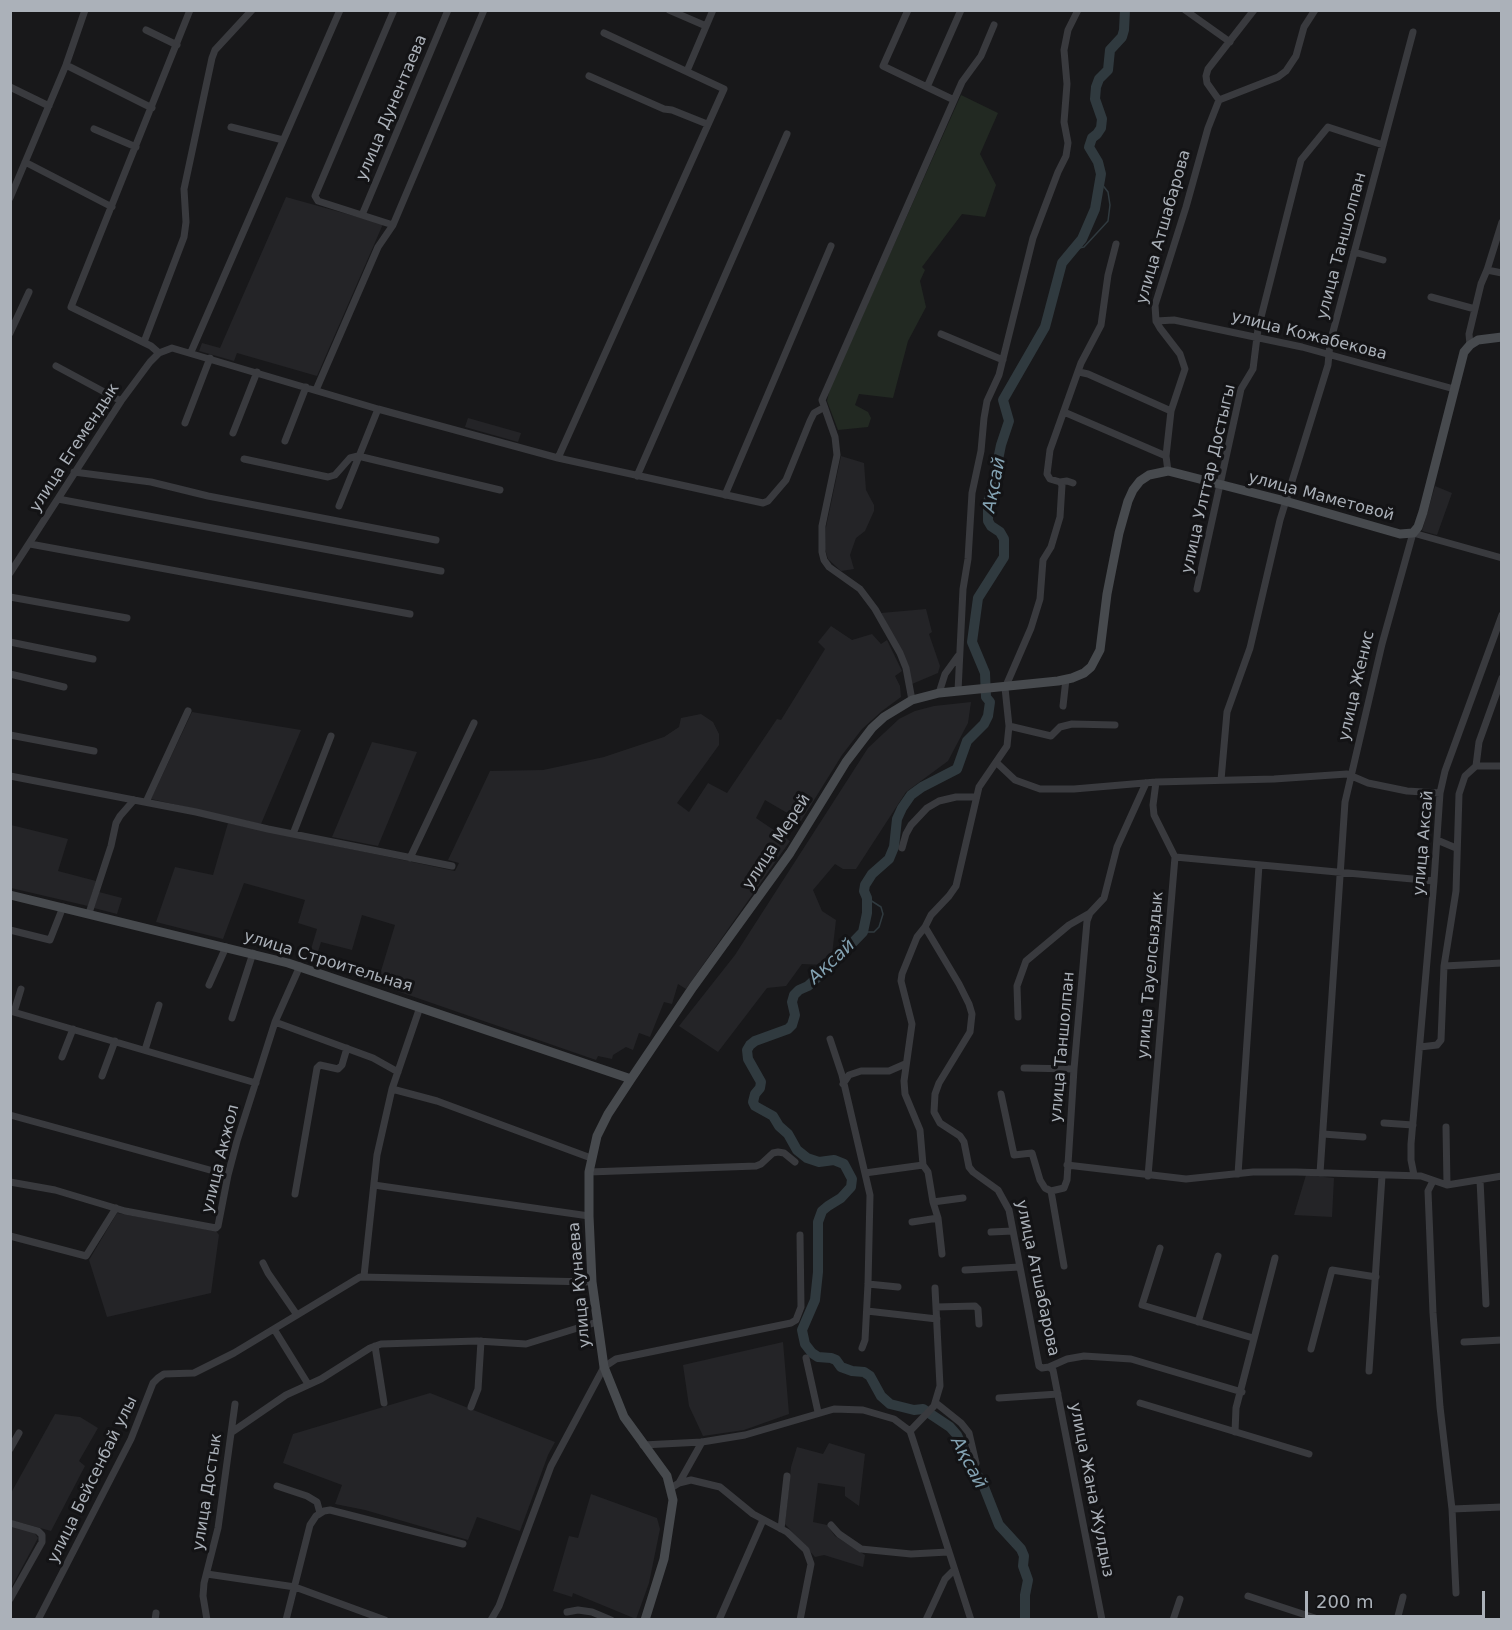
<!DOCTYPE html>
<html>
<head>
<meta charset="utf-8">
<style>
  body { margin:0 }
  #map { position:relative; width:1512px; height:1630px; overflow:hidden; background:#18181a; font-family:"DejaVu Sans",sans-serif }
  canvas { display:block }
  .frame { position:absolute; inset:0; border:12px solid #abb1b9; pointer-events:none }
  .scale { position:absolute; left:1305px; top:1591px; width:180px; height:27px; box-sizing:border-box; border:3px solid #abb1b9; border-top:0; padding-left:8px; font-size:18px; line-height:21px; white-space:nowrap; color:#abb1b9; -webkit-text-stroke:4px #131315; paint-order:stroke }
</style>
</head>
<body>
<div id="map">
<canvas width="1512" height="1630"></canvas>
<div class="frame"></div>
<div class="scale">200 m</div>
</div>
<script>
const g = document.querySelector('canvas').getContext('2d');
g.lineJoin = 'round';
function paint(path, color) { g.fillStyle = color; g.fill(path, 'evenodd'); }
const shape = rows => new Path2D(rows.map(r => 'M' + r).join(''));
function trace(path, color, width, dash) { g.strokeStyle = color; g.lineWidth = width; g.lineCap = dash ? 'butt' : 'round'; g.setLineDash(dash || []); g.stroke(path); }
function write(font, color, halo, rows, align = 'center') {
  g.font = font + ' "DejaVu Sans",sans-serif'; g.lineWidth = 6; g.setLineDash([]); g.textBaseline = 'middle'; g.strokeStyle = halo; g.fillStyle = color; for (const [text, x, y, turn = 0] of rows) {
    g.save(); g.translate(x, y); g.rotate((+turn || 0) * Math.PI / 180); g.textAlign = isNaN(turn) ? turn : align; if (halo) g.strokeText(text, 0, 0); g.fillText(text, 0, 0); g.restore();
  }
}
const built = shape([
  [286,197,383,224,317,376,237,353,234,361,199,351,202,343,220,348],
  [468,418,521,433,518,442,465,427],
  [841,456,864,463,866,490,874,505,874,511,865,531,856,538,850,555,854,569,841,571,828,559,825,549,826,527],
  [1435,486,1452,493,1437,535,1422,531],
  [926,609,932,632,929,634,940,666,938,673,912,684,908,665,881,613],
  [831,626,852,640,872,634,881,644,887,640,902,671,895,676,900,686,901,697,882,711,862,729,842,755,801,821,765,800,756,818,790,841,686,989,678,984,672,1004,664,1002,650,1037,639,1033,633,1050,626,1047,613,1055,612,1059,598,1056,596,1060,377,984,395,925,362,915,352,950,321,942,316,958,309,956,317,929,298,923,305,900,244,883,223,939,156,922,175,867,213,875,228,823,455,871,459,863,448,860,490,771,543,770,604,757,664,737,679,727,681,718,701,714,713,722,719,734,719,745,677,803,689,812,708,783,727,793,777,719,781,720,825,649,818,642],
  [971,702,968,723,948,761,906,792,856,869,843,869,835,864,813,890,822,911,836,920,832,955,825,965,802,964,786,986,767,988,718,1052,679,1026,735,955,868,748,899,719,915,711,934,706],
  [192,712,301,730,261,824,151,799],
  [372,742,417,752,378,846,332,837],
  [11,825,68,839,58,871,96,881,88,906,11,888],
  [99,892,122,898,117,914,94,908],
  [1306,1175,1334,1178,1332,1217,1294,1215],
  [117,1213,216,1231,219,1235,211,1293,107,1317,89,1260],
  [783,1342,789,1414,744,1430,703,1436,689,1406,683,1365],
  [430,1393,555,1442,548,1455,520,1531,477,1517,468,1540,365,1510,335,1504,342,1485,283,1463,293,1434],
  [55,1414,80,1417,98,1428,79,1461,85,1466,51,1531,11,1520,11,1493],
  [829,1443,865,1454,859,1506,845,1496,845,1487,818,1483,813,1522,827,1525,835,1536,865,1555,863,1567,824,1555,815,1557,785,1524,791,1467,797,1447,823,1454],
  [591,1494,657,1518,660,1529,649,1583,636,1619,573,1593,572,1597,553,1591,569,1536,578,1538],
  [11,1526,34,1532,38,1538,11,1588]
]);
const green = shape([
  [961,95,998,113,980,154,996,185,985,217,962,214,922,267,925,270,920,281,926,307,908,341,893,398,859,394,855,405,868,412,871,418,868,427,838,430,827,401,830,388]
]);
const stream = shape([
  [1074,249,1084,247,1108,221,1110,205,1108,192,1101,183],
  [863,932,874,932,879,927,883,914,881,907,867,898]
]);
const river = shape([
  [1025,1620,1025,1595,1028,1580,1023,1566,1024,1556,1021,1549,999,1525,982,1482,970,1464,957,1435,950,1427,923,1409,914,1410,890,1404,881,1396,870,1376,864,1372,852,1371,841,1367,836,1360,831,1358,818,1357,812,1353,805,1344,802,1330,815,1300,818,1272,818,1222,822,1211,828,1206,841,1198,851,1187,852,1179,844,1164,834,1160,819,1162,807,1158,797,1150,788,1134,779,1126,773,1116,755,1106,753,1102,755,1094,760,1088,761,1082,748,1059,747,1050,750,1045,755,1041,788,1029,792,1025,795,1015,792,1002,794,995,799,990,808,986,833,963,863,932,867,913,867,898,864,891,865,885,872,874,889,859,894,847,897,819,902,808,911,795,922,787,957,769,967,741,984,724,988,716,990,702,986,697,985,673,972,642,978,598,1004,557,1004,539,1000,532,991,526,988,521,988,502,992,489,1001,445,1009,421,1003,400,1045,327,1062,263,1082,239,1095,209,1101,174,1098,162,1089,147,1092,138,1097,134,1101,128,1102,119,1095,99,1096,87,1099,79,1108,70,1110,50,1122,37,1124,30,1125,10]
]);
const minor = shape([
  [669,10,706,26],
  [908,10,883,66,954,100],
  [1185,10,1230,42],
  [146,30,177,45],
  [66,65,152,108],
  [687,71,713,10],
  [589,76,664,109,672,110,707,124],
  [10,87,49,106],
  [927,87,961,10],
  [1219,100,1278,77,1286,71,1296,56,1304,27,1315,10],
  [231,127,283,140],
  [94,129,136,147],
  [25,162,112,207],
  [10,198,66,65,85,10],
  [362,215,448,10],
  [393,225,318,201,315,196,394,10],
  [1116,244,1108,275,1101,325,1081,363,1050,450,1047,474,1050,479,1060,482,1062,485,1060,517,1051,547,1043,560,1040,599,1031,628,1005,688,1009,726,1007,746,979,787,956,886,949,896,931,915,925,927,959,984,969,1004,972,1014,970,1032,939,1083,935,1094,934,1112,940,1123,960,1136,964,1142,969,1167,973,1172,998,1190,1009,1210,1039,1366,1042,1368,1049,1367,1067,1359,1084,1356,1131,1359,1242,1392],
  [1354,252,1383,260],
  [1487,270,1502,273],
  [1431,297,1475,309],
  [1156,321,1174,320,1302,347,1454,389],
  [10,333,29,292],
  [941,334,1003,360],
  [144,342,184,237,186,222,184,189,212,58,215,50,252,10],
  [1470,345,1469,334,1481,284,1487,270,1502,222],
  [191,352,340,10],
  [159,353,151,346,71,307,190,10],
  [56,366,121,401],
  [1079,372,1088,374,1171,411],
  [316,390,378,247,393,225,484,10],
  [1064,412,1166,456],
  [185,423,210,358],
  [233,433,257,372],
  [285,441,306,387],
  [558,458,724,89,604,33],
  [244,459,328,477,335,475,350,458,358,456,500,490],
  [1168,471,1166,456,1171,411,1185,369,1180,354,1160,328,1156,321,1155,305,1186,207,1208,128,1219,100,1207,83,1206,76,1208,69,1254,10],
  [74,472,151,482,208,496,436,540],
  [637,476,787,134],
  [1060,482,1067,481,1073,483],
  [725,495,831,246],
  [58,499,441,571],
  [339,506,378,409],
  [30,544,410,614],
  [10,573,121,401,150,362,159,353,172,348,378,409,558,458,763,503,768,501,786,480,810,421,814,413,823,408],
  [1197,589,1241,389,1253,369,1258,329,1301,160,1328,127,1383,145],
  [10,597,127,618],
  [10,642,93,659],
  [10,674,64,687],
  [958,691,963,589,968,559,972,493,981,451,984,418,987,401,999,375,1033,238,1058,172,1066,156,1068,143,1064,122,1067,84,1064,50,1068,30,1078,10],
  [939,693,945,674,958,656],
  [912,700,906,668,900,653,875,609,860,589,829,567,824,560,822,552,822,526,837,455,835,437,822,400,962,82,981,56,994,25],
  [1063,706,1066,679],
  [1009,726,1051,736,1060,727,1072,724,1115,725],
  [10,735,94,751],
  [997,763,1015,780,1040,789,1074,789,1156,782,1274,779,1347,774,1368,783,1407,791,1440,793],
  [1476,766,1502,766],
  [10,776,196,812,268,829,452,866],
  [1221,780,1227,712,1250,648,1280,520,1328,365,1330,343,1413,32],
  [146,802,188,711],
  [293,834,331,736],
  [1437,840,1456,848],
  [902,848,906,834,911,825,927,808,939,801,956,797,976,797],
  [1175,857,1434,881],
  [410,858,474,723],
  [89,913,111,846,116,823,120,816,134,800],
  [925,927,917,937,902,974,901,981,912,1024,904,1081,905,1094,920,1130,923,1165,928,1172,933,1202,938,1218,942,1254],
  [10,930,50,940,63,907],
  [1444,966,1502,963],
  [209,985,226,947],
  [10,1011,256,1083],
  [14,1012,21,989],
  [1018,1017,1017,986,1026,961,1069,925,1090,913],
  [232,1018,253,953],
  [275,1022,373,1058,398,1072],
  [830,1039,842,1075,870,1195,868,1284,865,1340,862,1348],
  [1420,1047,1437,1045,1441,1040,1444,966,1456,891,1459,794,1465,776,1476,766,1479,742,1502,678],
  [145,1050,159,1005],
  [62,1057,73,1029],
  [1024,1068,1074,1069],
  [102,1076,115,1041],
  [843,1084,849,1075,861,1071,889,1071,905,1064],
  [392,1089,437,1101,591,1158],
  [1001,1094,1014,1155,1032,1153,1040,1180,1045,1188,1051,1191,1064,1188,1067,1180,1074,1069,1087,921,1090,913,1104,898,1117,847,1146,783],
  [10,1115,228,1175],
  [1384,1123,1413,1125],
  [1446,1127,1447,1185],
  [1323,1134,1363,1137],
  [1067,1165,1186,1179,1253,1172,1296,1172,1421,1176,1447,1185,1502,1176],
  [589,1172,756,1166,761,1164,773,1153,778,1152,784,1153,795,1162],
  [865,1173,923,1165],
  [1320,1173,1345,802,1382,644,1413,533,1502,558],
  [1238,1174,1259,865],
  [1414,1175,1411,1160,1411,1144,1434,881,1440,793,1445,771,1502,615],
  [1148,1176,1175,857,1154,815,1153,805,1156,782],
  [1480,1180,1486,1304],
  [1433,1181,1428,1191,1433,1313,1440,1407,1452,1509,1456,1593],
  [10,1182,55,1190,125,1211,216,1228,218,1226,228,1175,237,1141,275,1022,300,966],
  [374,1185,589,1216],
  [1051,1191,1064,1266],
  [295,1194,317,1068,320,1065,338,1069,342,1065,347,1048],
  [933,1202,963,1198],
  [912,1222,938,1218],
  [991,1232,1013,1231],
  [10,1236,86,1256,116,1208],
  [1160,1248,1142,1305,1253,1338],
  [263,1263,268,1273,297,1315],
  [965,1270,1020,1267],
  [364,1276,377,1155,392,1089,420,1007],
  [868,1284,898,1287],
  [936,1307,975,1306,978,1309,979,1324],
  [867,1311,937,1319],
  [1198,1322,1218,1256],
  [274,1329,308,1384],
  [1464,1342,1502,1340],
  [375,1346,384,1403],
  [1311,1349,1332,1270,1376,1277],
  [806,1358,818,1412],
  [1049,1367,1053,1370,1102,1620],
  [1369,1371,1382,1176],
  [999,1398,1058,1394],
  [936,1403,961,1423,969,1433,976,1463],
  [1140,1403,1309,1454],
  [471,1407,478,1389,481,1341],
  [910,1431,934,1406,940,1386,935,1288],
  [232,1432,286,1395,321,1379,370,1348,381,1344,477,1341,526,1344,597,1322],
  [1235,1432,1236,1408,1275,1258],
  [643,1445,702,1442,745,1435,834,1409,863,1410,894,1419,910,1431,913,1440,971,1620],
  [10,1449,19,1433],
  [679,1483,702,1442],
  [277,1486,307,1496,317,1502,320,1513],
  [671,1488,679,1483,691,1480,720,1487,753,1514,787,1532,806,1550,811,1564,800,1620],
  [1452,1509,1502,1507],
  [10,1523,38,1531,42,1535,42,1542,10,1599],
  [831,1525,839,1534,861,1549,911,1554,948,1552],
  [781,1529,787,1476],
  [207,1574,295,1587,385,1620],
  [1248,1596,1321,1620],
  [567,1612,578,1610,592,1612,611,1620],
  [38,1620,131,1439,153,1383,158,1378,164,1374,194,1373,234,1353,360,1277,592,1282],
  [155,1620,156,1613],
  [207,1620,203,1596,204,1583,218,1528,235,1404],
  [286,1620,310,1525,316,1516,324,1511,330,1510,463,1544],
  [491,1620,499,1606,551,1466,604,1367,616,1359,791,1323,796,1320,801,1307,800,1235],
  [719,1620,763,1520],
  [926,1620,945,1579,954,1570],
  [1173,1620,1180,1599],
  [1397,1620,1403,1597]
]);
const secondary = shape([
  [10,895,288,963,631,1079],
  [645,1620,664,1559,673,1500,667,1476,624,1417,604,1367,592,1282,589,1216,589,1172,597,1136,608,1114,631,1079,693,987,790,853,846,762,872,728,884,717,912,700,939,693,1058,681,1072,678,1084,673,1091,667,1100,650,1107,594,1119,533,1128,501,1133,490,1140,481,1149,475,1168,471,1285,501,1400,534,1413,533,1418,527,1423,512,1464,352,1470,345,1478,340,1502,337]
]);
const streetNames = [
  ["улица Дунентаева",392,108,-67],
  ["улица Атшабарова",1164,227,-74],
  ["улица Таншолпан",1342,246,-75],
  ["улица Кожабекова",1309,336,14],
  ["улица Егемендык",75,448,-57],
  ["улица Улттар Достыгы",1209,479,-77],
  ["улица Маметовой",1321,497,15],
  ["улица Женис",1357,686,-77],
  ["улица Мерей",777,842,-57],
  ["улица Аксай",1424,843,-85],
  ["улица Строительная",328,962,17],
  ["улица Тауелсыздык",1151,975,-85],
  ["улица Таншолпан",1063,1047,-85],
  ["улица Акжол",221,1159,-76],
  ["улица Атшабарова",1037,1278,78],
  ["улица Кунаева",580,1285,-95],
  ["улица Бейсенбай улы",93,1480,-64],
  ["улица Жана Жулдыз",1091,1490,79],
  ["улица Достык",208,1492,-81]
];
const waterNames = [
  ["Ақсай",995,485,-79],
  ["Ақсай",832,962,-43],
  ["Ақсай",968,1463,62]
];
paint(built, '#242427');
paint(green, '#222922');
trace(stream, '#303a3f', 1.5);
trace(river, '#303a3f', 10);
trace(minor, '#393a3e', 7);
trace(secondary, '#474a4e', 9);
write('16px', '#abb1b9', '#131315', streetNames);
write('italic 18px', '#83a2b2', '#131315', waterNames);
</script>
</body>
</html>
